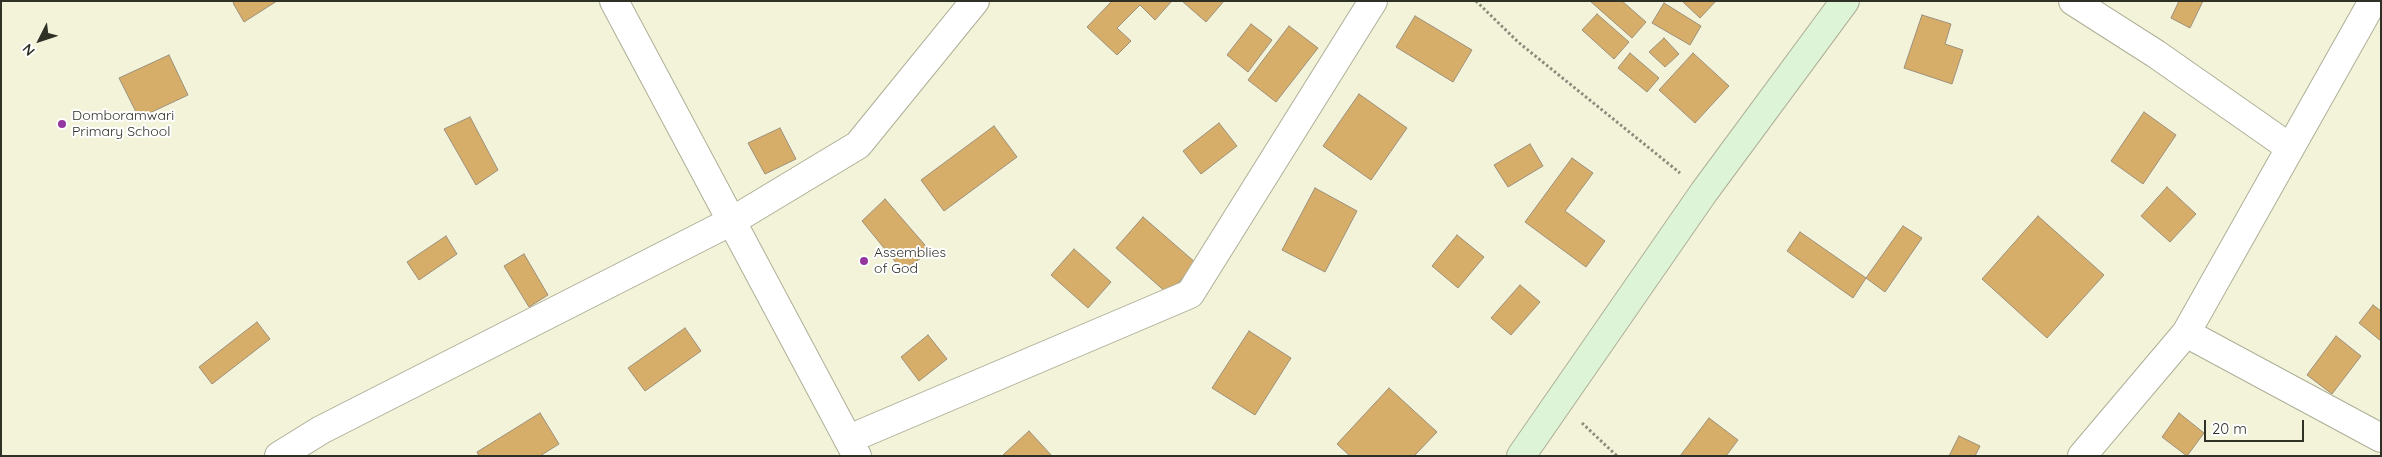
<!DOCTYPE html>
<html>
<head>
<meta charset="utf-8">
<style>
  body { margin:0 }
  #map { position:relative; width:2382px; height:457px; overflow:hidden; background:#f2f3d9; font-family:Quicksand,sans-serif }
  canvas { display:block }
  .frame { position:absolute; inset:0; border:2px solid #2f3026; pointer-events:none }
  .north { position:absolute; left:15px; top:15px; width:50px; height:50px; -webkit-text-stroke:4px #fff; paint-order:stroke; rotate:229deg; font-size:14px; font-weight:700; line-height:20px; text-align:center; color:#2f3026 }
  .north::after { content:''; display:block; margin:auto; width:18px; height:22px; background:#2f3026; clip-path:polygon(50% 0,100% 100%,50% 72%,0 100%) }
  .scale { position:absolute; left:2204px; top:420px; width:100px; height:22px; box-sizing:border-box; border:2px solid #2f3026; border-top:0; padding-left:6px; font-size:15px; line-height:18px; white-space:nowrap; color:#2f3026; -webkit-text-stroke:4px #fff; paint-order:stroke }
</style>
</head>
<body>
<div id="map">
<canvas width="2382" height="457"></canvas>
<div class="frame"></div>
<div class="north">N</div>
<div class="scale">20 m</div>
</div>
<script>
const g = document.querySelector('canvas').getContext('2d');
g.lineJoin = 'round';
function paint(path, color) { g.fillStyle = color; g.fill(path, 'evenodd'); }
const shape = rows => new Path2D(rows.map(r => 'M' + r).join(''));
function trace(path, color, width, dash) { g.strokeStyle = color; g.lineWidth = width; g.lineCap = dash ? 'butt' : 'round'; g.setLineDash(dash || []); g.stroke(path); }
function write(font, color, halo, rows, align = 'center') {
  g.font = font + ' Quicksand,sans-serif'; g.lineWidth = 4; g.setLineDash([]); g.textBaseline = 'middle'; g.strokeStyle = halo; g.fillStyle = color; for (const [text, x, y, turn = 0] of rows) {
    g.save(); g.translate(x, y); g.rotate((+turn || 0) * Math.PI / 180); g.textAlign = isNaN(turn) ? turn : align; if (halo) g.strokeText(text, 0, 0); g.fillText(text, 0, 0); g.restore();
  }
}
const building = shape([
  [235,1,277,1,244,22,233,3,235,1],
  [1112,1,1170,1,1171,2,1155,20,1140,5,1117,28,1131,41,1117,55,1087,27,1112,1],
  [1182,1,1224,1,1206,22,1182,1],
  [1590,1,1622,1,1646,22,1632,38,1590,1],
  [1682,1,1716,1,1700,18,1682,1],
  [2179,1,2203,1,2190,28,2171,18,2179,1],
  [1664,3,1701,26,1690,45,1652,23,1664,3],
  [1597,14,1629,42,1614,59,1582,30,1597,14],
  [1922,15,1951,24,1945,44,1963,50,1952,84,1904,68,1922,15],
  [1415,16,1472,50,1453,82,1396,47,1415,16],
  [1251,24,1272,40,1248,72,1227,55,1251,24],
  [1289,26,1318,48,1276,102,1248,80,1289,26],
  [1664,38,1679,54,1665,67,1649,52,1664,38],
  [1630,53,1659,78,1647,92,1618,68,1630,53],
  [1693,53,1729,86,1695,123,1659,90,1693,53],
  [169,55,188,95,139,118,119,78,169,55],
  [1359,94,1407,128,1371,180,1323,146,1359,94],
  [2144,112,2176,135,2143,184,2111,161,2144,112],
  [470,117,498,170,476,185,444,129,470,117],
  [1219,123,1237,146,1201,174,1183,151,1219,123],
  [994,126,1017,157,944,211,921,180,994,126],
  [780,128,796,159,765,174,748,143,780,128],
  [1530,144,1543,166,1508,187,1494,165,1530,144],
  [1572,158,1593,173,1565,211,1605,241,1586,267,1525,222,1572,158],
  [2167,187,2196,214,2170,242,2141,216,2167,187],
  [1315,188,1357,211,1325,272,1282,250,1315,188],
  [885,199,931,252,902,270,862,221,885,199],
  [2038,216,2104,275,2047,338,1982,279,2038,216],
  [1143,217,1196,263,1168,294,1116,248,1143,217],
  [1903,226,1922,238,1885,292,1866,278,1903,226],
  [1800,232,1866,278,1853,298,1787,251,1800,232],
  [1457,235,1484,257,1458,288,1432,266,1457,235],
  [446,236,457,254,419,280,407,262,446,236],
  [1074,249,1111,282,1088,308,1051,275,1074,249],
  [524,254,548,295,529,307,504,266,524,254],
  [1520,285,1540,302,1511,335,1491,318,1520,285],
  [2373,305,2381,311,2381,341,2359,323,2373,305],
  [257,322,270,339,212,384,199,367,257,322],
  [685,328,701,351,645,391,628,368,685,328],
  [1249,331,1291,358,1255,415,1212,388,1249,331],
  [928,335,947,359,919,381,901,357,928,335],
  [2336,336,2361,356,2332,394,2307,375,2336,336],
  [1389,388,1437,432,1414,456,1350,456,1337,444,1389,388],
  [540,413,559,444,540,456,479,456,477,452,540,413],
  [2179,413,2204,433,2187,456,2162,437,2179,413],
  [1709,418,1738,440,1726,456,1680,456,1709,418],
  [1029,431,1052,456,1004,456,1003,455,1029,431],
  [1959,436,1980,446,1975,456,1949,456,1959,436]
]);
const path = shape([
  [1476,1,1518,42,1680,173],
  [1582,423,1617,456]
]);
const street = shape([
  [614,1,857,456],
  [2073,1,2156,54,2289,147],
  [2186,333,2381,438],
  [849,439,1190,294,1373,1],
  [279,456,321,430,732,221,858,145,975,1],
  [2082,456,2186,333,2373,1]
]);
const secondary = shape([
  [1521,456,1704,192,1845,1]
]);
const markers = [
  [62,124,5,"#94369f"],
  [864,261,5,"#94369f"]
];
const poiNames = [
  ["Domboramwari",72,116],
  ["Primary School",72,132],
  ["Assemblies",874,253],
  ["of God",874,269]
];
paint(building, '#d7ae69');
trace(building, '#9c8f7a', 1);
trace(street, '#aeaf97', 30);
trace(secondary, '#aeaf97', 30);
trace(path, '#8a8b7a', 3, [2.5, 2.5]);
trace(street, '#fff', 28);
trace(secondary, '#ddf4d6', 28);
for (const [x, y, r, color] of markers) { const dot = new Path2D(); dot.arc(x, y, r, 0, 2 * Math.PI); g.fillStyle = color; g.fill(dot); trace(dot, '#fff', 2); }
write('14px', '#2f3026', '#fff', poiNames, 'left');
</script>
</body>
</html>
